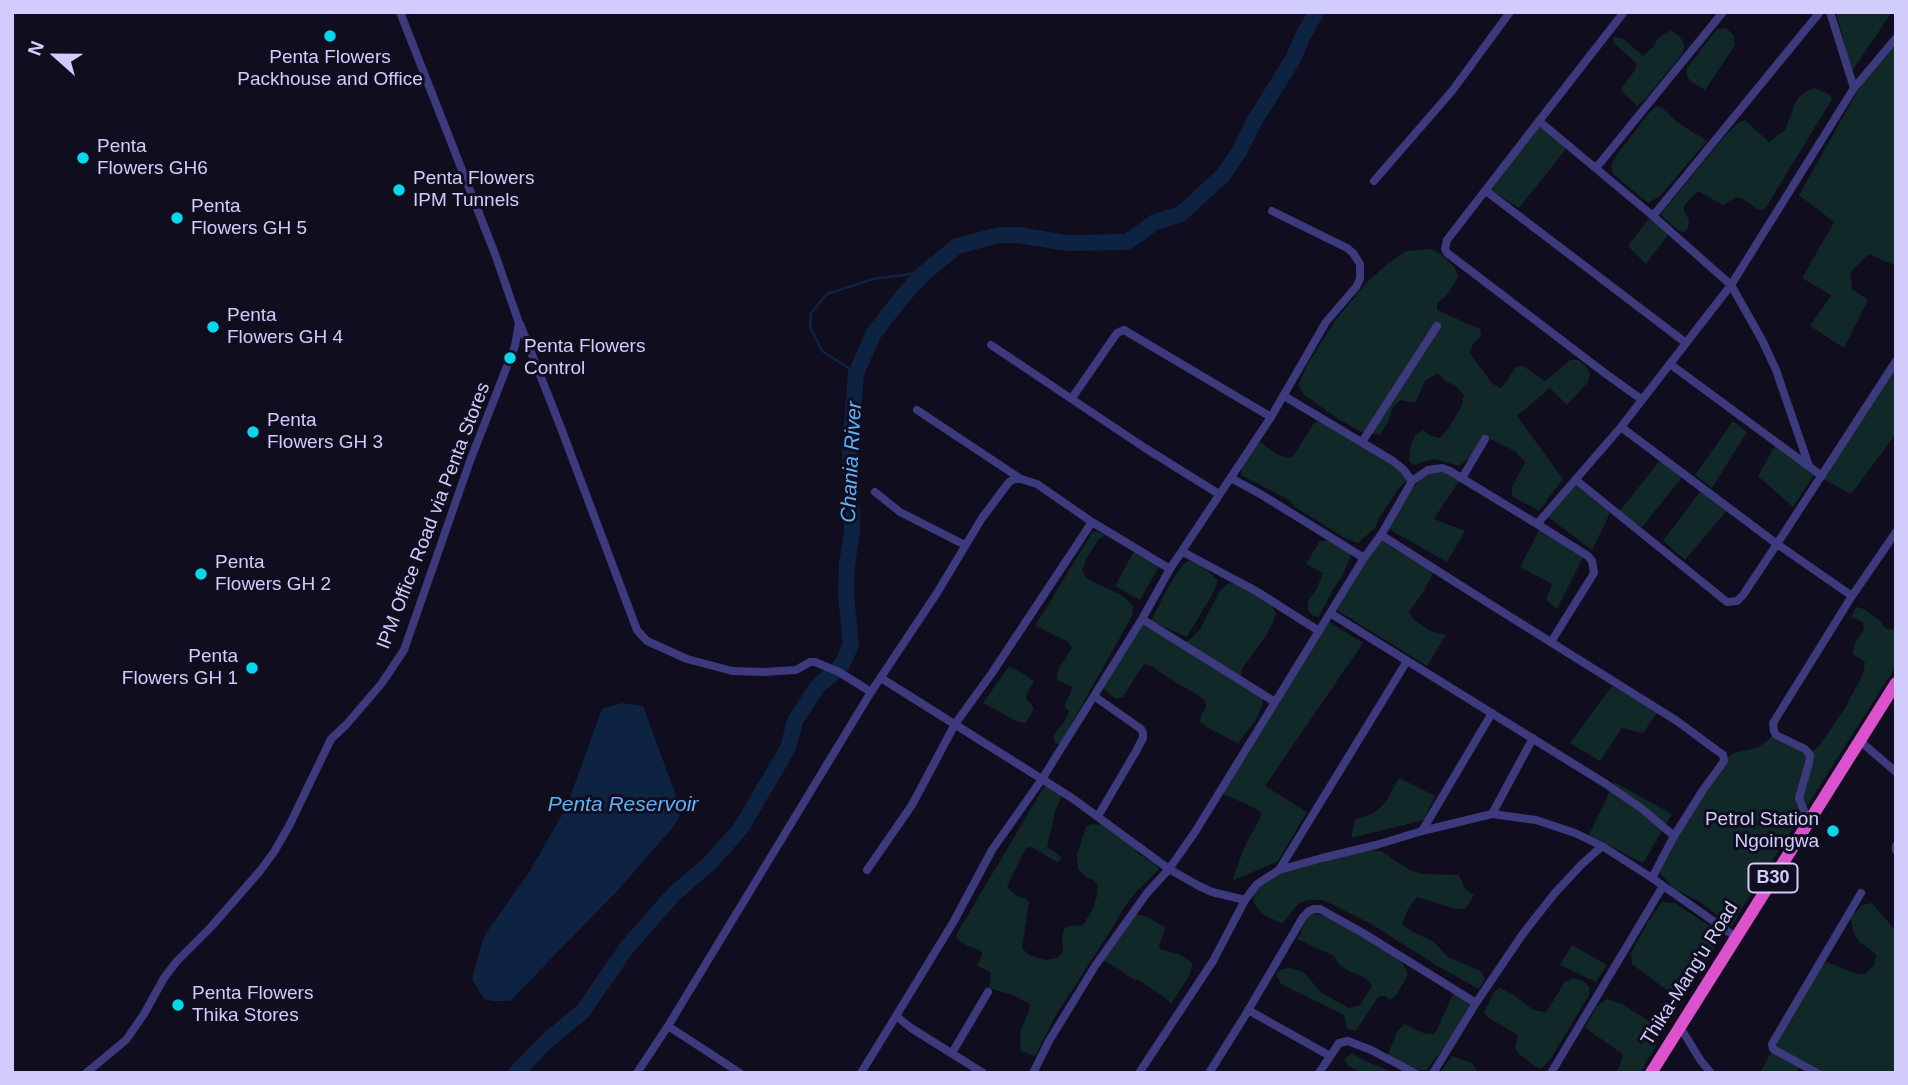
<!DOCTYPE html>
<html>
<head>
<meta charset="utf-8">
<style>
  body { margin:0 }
  #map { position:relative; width:1908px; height:1085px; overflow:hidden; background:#100d1f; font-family:Helvetica,sans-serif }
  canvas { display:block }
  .frame { position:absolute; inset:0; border:14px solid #d2ccfd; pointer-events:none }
  .north { position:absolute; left:21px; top:21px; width:70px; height:70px; -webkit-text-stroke:5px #100d1f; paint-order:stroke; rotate:291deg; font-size:19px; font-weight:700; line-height:28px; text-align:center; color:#d2ccfd }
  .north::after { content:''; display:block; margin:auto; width:24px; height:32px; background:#d2ccfd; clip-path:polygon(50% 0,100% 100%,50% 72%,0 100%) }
</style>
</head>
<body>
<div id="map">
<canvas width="1908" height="1085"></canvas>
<div class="frame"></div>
<div class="north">N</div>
</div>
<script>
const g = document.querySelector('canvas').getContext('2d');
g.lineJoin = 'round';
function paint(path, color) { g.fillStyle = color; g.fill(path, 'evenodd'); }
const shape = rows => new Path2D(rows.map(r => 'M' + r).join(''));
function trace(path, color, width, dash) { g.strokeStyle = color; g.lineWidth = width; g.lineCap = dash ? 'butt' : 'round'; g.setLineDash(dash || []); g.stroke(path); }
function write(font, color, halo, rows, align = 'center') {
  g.font = font + ' Helvetica,sans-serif'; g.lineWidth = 6; g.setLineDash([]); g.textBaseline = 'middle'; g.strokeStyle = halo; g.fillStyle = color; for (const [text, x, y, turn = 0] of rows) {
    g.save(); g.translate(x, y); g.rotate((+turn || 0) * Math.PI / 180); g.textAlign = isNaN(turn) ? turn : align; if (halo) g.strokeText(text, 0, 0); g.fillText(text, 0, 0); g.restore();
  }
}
const green = shape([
  [1836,12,1892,12,1852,71],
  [1726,28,1734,36,1735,45,1705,90,1693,83,1688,78,1686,69,1717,29],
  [1671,30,1680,37,1684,44,1683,53,1646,98,1637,106,1625,95,1621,89,1635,70,1636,63,1614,43,1613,37,1622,38,1643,56,1653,47,1658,38],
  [1896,40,1896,266,1869,254,1850,272,1852,289,1868,300,1844,348,1810,326,1831,295,1802,278,1834,222,1799,195,1862,83],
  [1814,88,1830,95,1832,99,1765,209,1758,210,1745,200,1736,197,1723,205,1698,191,1684,206,1684,211,1689,220,1688,228,1685,232,1679,231,1665,219,1661,214,1723,138,1740,121,1746,121,1769,142,1785,130,1797,99,1805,92],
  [1656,106,1662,108,1677,122,1707,141,1660,196,1648,203,1613,174,1611,166,1616,156,1648,114],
  [1539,125,1567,148,1519,208,1491,190],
  [1649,218,1669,233,1646,264,1628,246],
  [1431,249,1441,254,1455,268,1458,277,1447,295,1437,303,1437,310,1480,329,1481,336,1473,344,1470,352,1476,362,1493,384,1500,388,1504,385,1516,367,1523,366,1545,381,1570,360,1578,360,1585,365,1590,374,1588,382,1567,405,1550,388,1517,416,1563,479,1539,511,1512,496,1512,487,1525,462,1515,451,1488,438,1481,438,1469,458,1459,466,1435,459,1425,461,1415,465,1409,462,1410,448,1415,436,1423,430,1431,436,1440,438,1448,429,1461,407,1464,395,1456,386,1445,381,1438,373,1425,381,1415,403,1401,400,1393,407,1388,422,1380,435,1362,432,1340,420,1304,395,1298,385,1307,365,1334,322,1366,283,1390,262,1406,251],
  [1896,367,1896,434,1851,494,1823,479],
  [1321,420,1399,466,1407,480,1398,489,1379,518,1375,528,1358,543,1343,537,1295,507,1289,500,1241,475,1242,466,1259,441,1276,454,1288,458,1293,456,1314,423],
  [1733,421,1747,432,1712,488,1695,475],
  [1776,444,1816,472,1793,507,1758,476],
  [1661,459,1683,476,1642,527,1619,512],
  [1429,471,1445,473,1461,478,1434,519,1465,531,1447,562,1385,527,1405,496],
  [1572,482,1610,513,1592,550,1548,517],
  [1702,489,1728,509,1685,560,1663,541],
  [1541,527,1584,555,1557,609,1546,600,1552,584,1520,567],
  [1093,531,1106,535,1098,540,1086,560,1082,570,1086,578,1123,596,1133,606,1132,616,1060,744,1055,743,1053,736,1066,719,1069,711,1064,707,1073,687,1057,680,1058,670,1072,648,1067,641,1035,626],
  [1379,539,1397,551,1434,571,1424,591,1409,612,1414,620,1431,631,1446,635,1427,666,1335,609],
  [1334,540,1351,550,1350,558,1342,577,1332,591,1319,617,1314,616,1308,611,1308,601,1317,588,1323,573,1306,564,1320,541],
  [1134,551,1159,566,1140,600,1115,586],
  [1189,561,1203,566,1218,581,1212,595,1187,637,1151,621,1168,587,1183,564],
  [1229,583,1237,584,1271,604,1276,613,1273,623,1265,637,1242,669,1241,678,1263,689,1263,704,1255,721,1238,743,1210,729,1200,722,1201,716,1206,708,1205,701,1199,696,1162,674,1152,666,1144,664,1123,697,1116,699,1107,692,1103,687,1140,625,1150,624,1186,642,1194,636,1200,629,1220,591],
  [1856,607,1864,609,1879,620,1885,628,1893,630,1896,626,1896,666,1742,908,1732,927,1700,902,1673,888,1658,871,1657,856,1672,845,1726,760,1733,753,1756,748,1766,742,1776,732,1809,754,1819,746,1845,708,1863,674,1865,662,1852,654,1855,643,1864,629,1863,622,1851,617],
  [1328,621,1363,643,1265,786,1307,812,1278,861,1232,881,1244,848,1262,814,1257,809,1221,793],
  [1009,666,1026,675,1034,682,1027,693,1026,699,1030,702,1034,709,1026,723,1018,722,983,703],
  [1612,686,1657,713,1643,733,1622,728,1600,761,1570,743],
  [1399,778,1435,796,1424,820,1351,838,1355,820,1374,813,1385,803],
  [1614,782,1672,814,1643,863,1589,835],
  [1045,785,1063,794,1056,808,1047,847,1055,852,1062,858,1058,862,1053,860,1037,850,1030,847,1026,848,1007,887,1018,897,1025,898,1029,902,1022,948,1029,955,1045,960,1057,958,1063,952,1062,938,1064,929,1069,926,1083,925,1092,911,1097,896,1098,886,1094,880,1088,878,1078,869,1077,862,1077,854,1086,827,1091,824,1104,825,1130,844,1139,854,1155,864,1159,869,1136,892,1123,909,1113,927,1056,1015,1035,1056,1021,1051,1020,1046,1021,1029,1029,1012,1030,1004,1013,995,989,988,991,973,987,970,977,966,982,955,981,951,966,945,956,938,956,935],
  [1363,850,1381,851,1410,870,1422,874,1459,875,1465,889,1474,895,1465,909,1452,908,1417,897,1408,909,1402,924,1411,931,1434,942,1448,957,1482,972,1485,980,1479,989,1434,964,1373,925,1323,900,1308,900,1299,903,1282,924,1261,913,1253,902,1255,889,1266,879,1297,866],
  [1662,902,1675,903,1719,932,1716,946,1683,998,1669,992,1632,964,1631,953,1649,920],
  [1872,903,1896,931,1896,1073,1817,1073,1799,1067,1795,1073,1760,1073,1817,967,1827,962,1856,974,1865,974,1874,965,1876,955,1869,948,1859,942,1853,931,1851,917,1862,905],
  [1313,913,1332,918,1396,956,1403,964,1408,974,1396,996,1390,1000,1384,996,1378,997,1362,1022,1355,1031,1347,1028,1344,1015,1281,984,1276,974,1280,970,1289,968,1300,971,1306,974,1319,991,1338,1002,1349,1008,1360,1005,1372,986,1367,979,1347,970,1339,964,1334,956,1297,939,1301,933,1306,916],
  [1133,914,1148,917,1166,928,1159,945,1160,949,1178,954,1190,961,1193,965,1189,976,1171,1004,1167,999,1139,980,1133,979,1114,966,1102,960],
  [1572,945,1607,965,1596,982,1560,965],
  [1572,978,1582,980,1589,987,1589,995,1550,1060,1541,1068,1536,1067,1519,1054,1515,1047,1518,1035,1487,1017,1484,1012,1495,991,1500,988,1514,995,1533,1010,1546,1012,1565,982],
  [1459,990,1473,1000,1453,1035,1426,1071,1419,1070,1387,1056,1398,1030,1405,1024,1423,1033,1433,1034,1437,1030,1452,996],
  [1607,999,1622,1004,1651,1022,1659,1031,1657,1044,1640,1073,1615,1073,1620,1065,1623,1054,1585,1028,1597,1006],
  [1352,1053,1365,1061,1395,1073,1361,1073,1347,1065,1345,1059],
  [1452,1056,1472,1063,1477,1071,1476,1073,1440,1073]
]);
const water = shape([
  [622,703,643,706,679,804,680,816,674,826,619,889,510,1001,492,1001,484,999,472,979,484,936,528,874,566,808,602,709]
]);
const stream = shape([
  [856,373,822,351,810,327,811,313,827,294,873,279,918,273]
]);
const river = shape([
  [516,1073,547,1041,583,1011,628,946,674,894,711,862,741,828,788,748,795,721,817,687,841,666,851,645,846,594,847,565,852,531,850,450,856,373,874,333,902,297,922,275,957,246,999,235,1018,235,1067,243,1127,242,1155,222,1181,214,1222,176,1239,152,1255,120,1293,59,1302,38,1316,12]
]);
const minor = shape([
  [1830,12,1854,88],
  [1539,121,1447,240,1445,249,1447,253,1459,262,1606,374,1641,399],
  [1596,168,1723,12],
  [1374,181,1452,91,1510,12],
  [1486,191,1686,343],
  [1653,216,1820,12],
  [520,324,561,428,637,630,647,641,687,659,732,671,763,672,796,670,810,662,815,662,839,672,871,692,937,593,982,518,1009,482,1015,479,1021,479,1037,484,1092,522,1170,569],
  [991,345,1145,448,1219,494],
  [1670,364,1822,476],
  [1284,396,1393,461,1403,469,1412,481],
  [1072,398,1117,333,1124,330,1271,417],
  [917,410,1021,479],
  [1621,427,1777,544,1896,361],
  [1362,442,1437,326],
  [1809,466,1776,370,1762,340,1731,285,1854,88,1896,38],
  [1231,478,1262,495,1364,558],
  [1462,478,1485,439],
  [1576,480,1727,602,1737,601,1743,595,1777,544,1852,596,1896,532],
  [875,492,900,512,965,545],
  [1537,524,1621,427,1731,285,1653,216,1539,121,1624,12],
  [1381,535,1493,606,1677,721,1723,755,1724,761,1703,790,1674,836,1641,808,1606,784,1330,613,1364,558,1381,535,1412,481,1428,470,1442,468,1450,471,1537,524,1588,556,1592,561,1594,573,1551,642],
  [1183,552,1256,591,1319,631],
  [1142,619,1275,702],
  [881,678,1072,798,1169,869,1199,886,1212,892,1245,900],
  [1094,696,1141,729,1143,733,1143,738,1135,753,1098,816],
  [1860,741,1896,772],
  [1492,814,1533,738],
  [1808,821,1799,798,1809,763,1810,755,1805,749,1776,735,1774,731,1773,723,1852,596],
  [1422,831,1492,713],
  [1674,836,1652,878,1736,937],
  [1896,846,1896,850],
  [867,870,912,805,955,724,992,673,1092,522],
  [1279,870,1407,661],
  [1248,1010,1330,1056],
  [668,1026,740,1073],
  [1680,1027,1701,1061,1711,1073],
  [952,1053,988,992],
  [86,1073,126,1040,144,1014,164,978,177,961,211,927,260,871,274,852,289,826,331,739,346,725,382,683,404,650,470,461,515,346,519,323,495,254,400,12],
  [637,1073,668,1026,871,692],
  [861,1073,896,1016],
  [983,1073,911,1028,896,1016,954,921,992,850,1042,779,1142,619,1170,569,1271,417,1326,322,1356,287,1360,279,1360,264,1353,253,1347,248,1272,211],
  [1033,1073,1049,1041,1095,966,1147,893,1169,869,1195,832,1330,613],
  [1139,1073,1213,961,1245,900,1257,884,1279,870,1322,858,1376,845,1422,831,1492,814,1536,820,1575,833,1602,846,1652,878],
  [1209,1073,1243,1019,1303,917,1309,911,1314,909,1320,909,1363,933,1476,1003],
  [1319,1073,1339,1043,1348,1041,1371,1050,1415,1073],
  [1433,1073,1476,1003,1522,935,1554,894,1581,865,1602,846],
  [1551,1073,1663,886],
  [1817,1073,1773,1049,1772,1044,1861,893]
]);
const trunk = shape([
  [1651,1073,1896,683]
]);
const markers = [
  [330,36,7,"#08d6ed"],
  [83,158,7,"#08d6ed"],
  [399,190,7,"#08d6ed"],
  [177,218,7,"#08d6ed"],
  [213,327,7,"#08d6ed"],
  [510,358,7,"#08d6ed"],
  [253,432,7,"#08d6ed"],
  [201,574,7,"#08d6ed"],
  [252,668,7,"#08d6ed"],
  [1833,831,7,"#08d6ed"],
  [178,1005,7,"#08d6ed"]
];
const shields = [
  [1773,878,49]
];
const shieldNames = [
  ["B30",1773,878]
];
const poiNames = [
  ["Penta Flowers",330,58,"center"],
  ["Packhouse and Office",330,80,"center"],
  ["Penta",97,147],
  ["Flowers GH6",97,169],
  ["Penta Flowers",413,179],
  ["IPM Tunnels",413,201],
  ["Penta",191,207],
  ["Flowers GH 5",191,229],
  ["Penta",227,316],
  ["Flowers GH 4",227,338],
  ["Penta Flowers",524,347],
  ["Control",524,369],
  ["Penta",267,421],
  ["Flowers GH 3",267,443],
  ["Penta",215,563],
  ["Flowers GH 2",215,585],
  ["Penta",238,657,"right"],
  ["Flowers GH 1",238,679,"right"],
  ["Petrol Station",1819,820,"right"],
  ["Ngoingwa",1819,842,"right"],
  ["Penta Flowers",192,994],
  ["Thika Stores",192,1016]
];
const streetNames = [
  ["IPM Office Road via Penta Stores",434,516,-69],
  ["Thika-Mang'u Road",1690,974,-58]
];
const waterNames = [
  ["Chania River",852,462,-87],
  ["Penta Reservoir",623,805]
];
paint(green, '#102827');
paint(water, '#0e2242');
trace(stream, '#0e2242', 2.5);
trace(river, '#0e2242', 16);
trace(minor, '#3c3a7c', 8);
trace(trunk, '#db52cc', 12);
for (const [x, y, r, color] of markers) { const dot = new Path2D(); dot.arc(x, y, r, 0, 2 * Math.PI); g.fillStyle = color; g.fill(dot); trace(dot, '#100d1f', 2.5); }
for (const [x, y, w] of shields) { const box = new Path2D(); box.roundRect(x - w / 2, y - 14.5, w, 29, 5); g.fillStyle = '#100d1f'; g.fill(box); trace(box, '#d2ccfd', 2); }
write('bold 18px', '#d2ccfd', null, shieldNames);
write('19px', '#d2ccfd', '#100d1f', poiNames, 'left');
write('19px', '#d2ccfd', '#100d1f', streetNames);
write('italic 21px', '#5eb2f9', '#100d1f', waterNames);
</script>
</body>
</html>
